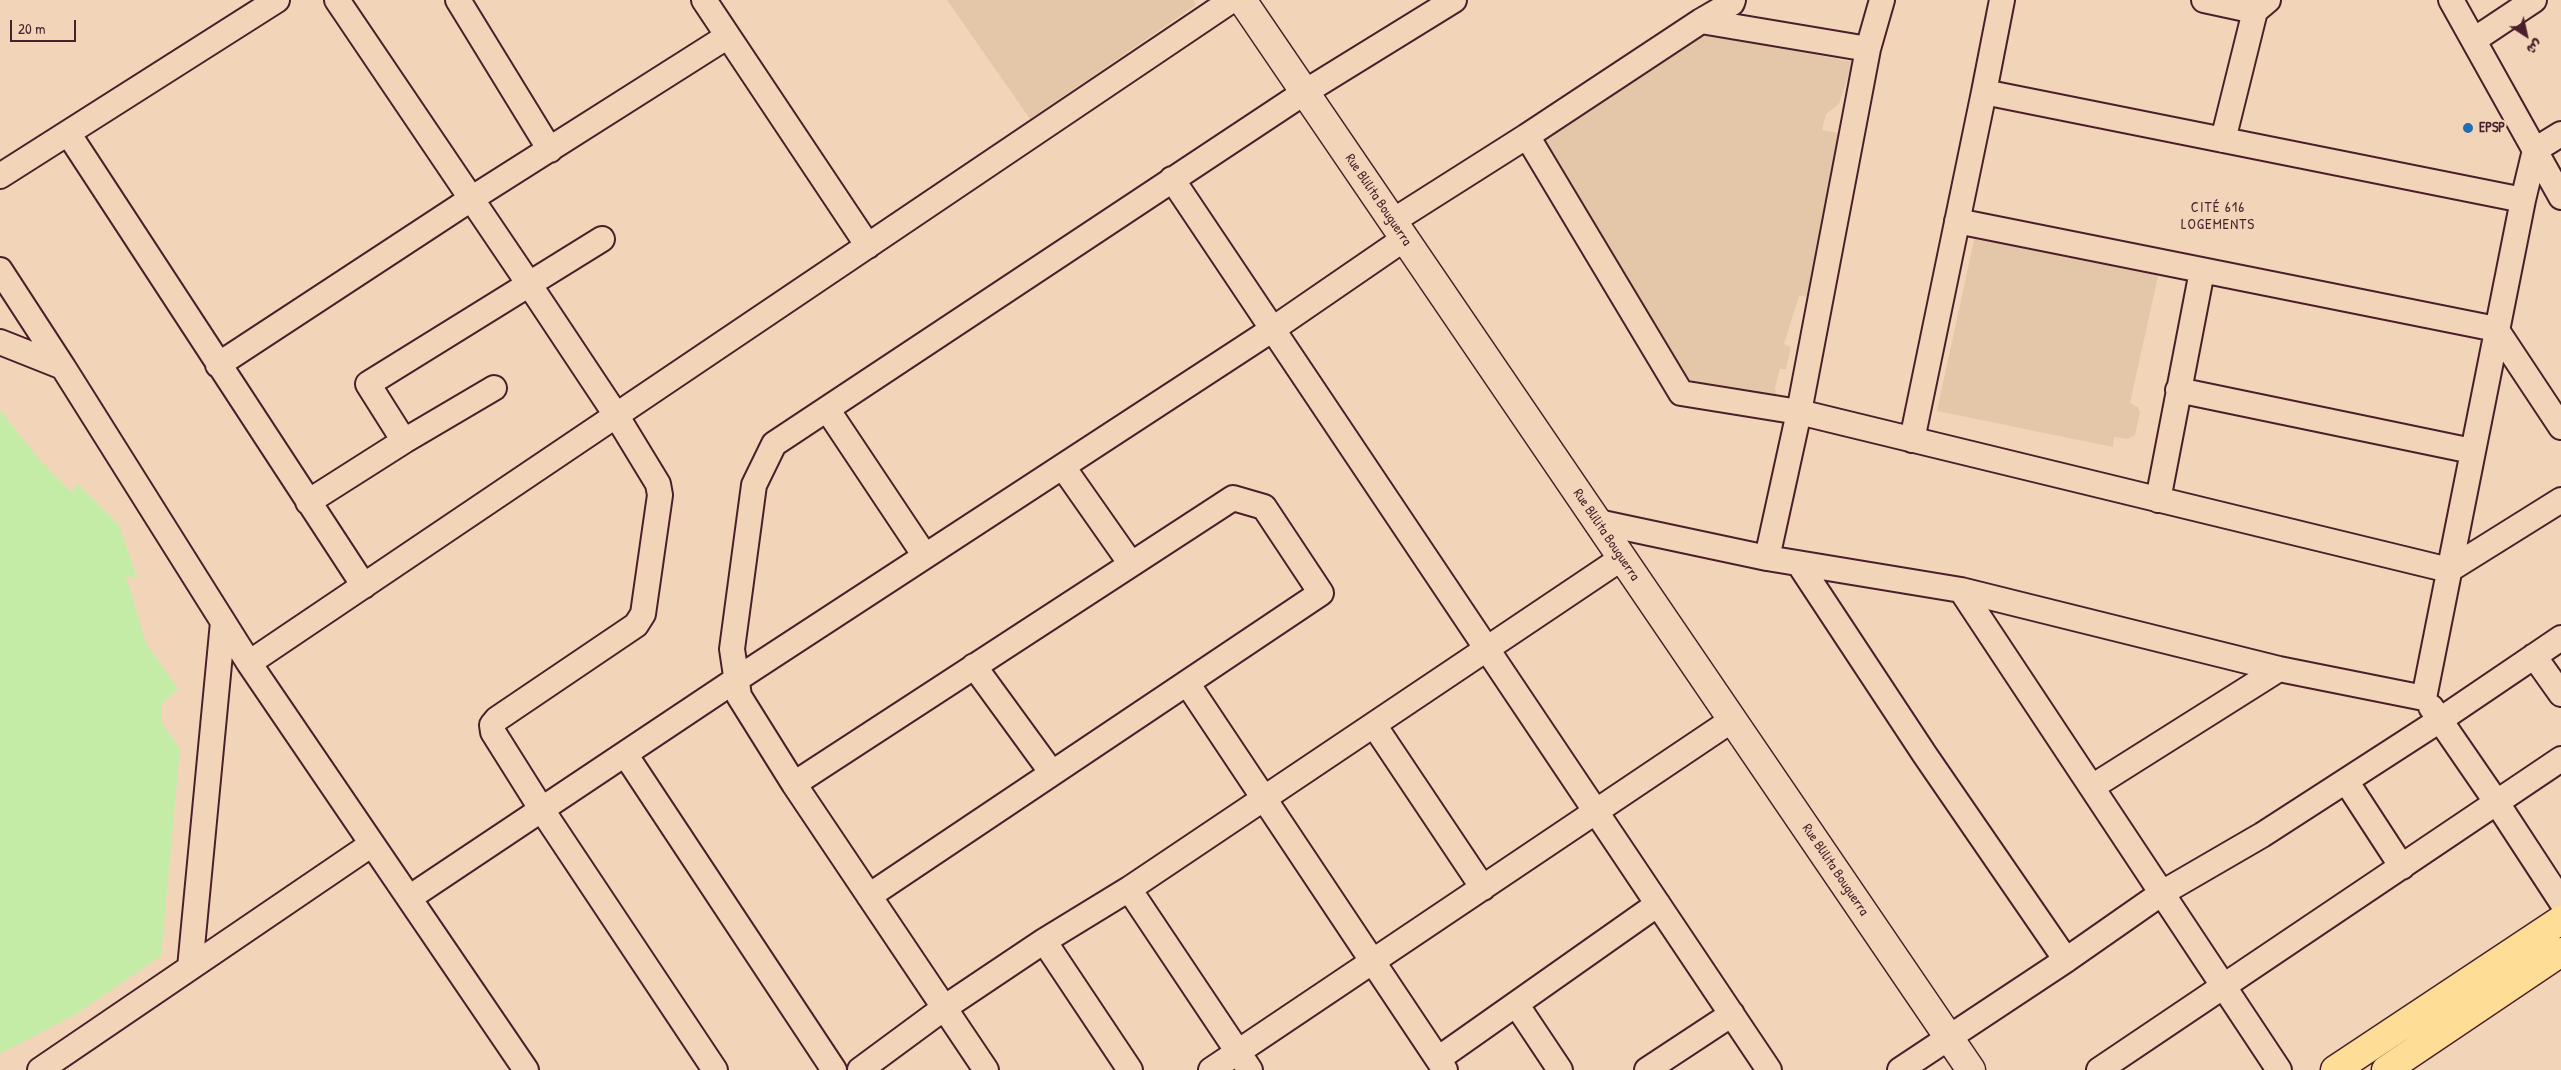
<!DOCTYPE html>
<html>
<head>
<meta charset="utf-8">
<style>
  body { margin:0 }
  #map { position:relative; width:2561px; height:1070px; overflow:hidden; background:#f2d5b9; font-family:"Patrick Hand","Playpen Sans Arabic",sans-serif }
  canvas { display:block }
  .north { position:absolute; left:2501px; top:10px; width:50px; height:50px; -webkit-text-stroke:4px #f2d5b9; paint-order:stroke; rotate:145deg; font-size:14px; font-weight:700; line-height:20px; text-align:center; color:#4a1f2b }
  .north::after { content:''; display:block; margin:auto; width:18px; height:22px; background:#4a1f2b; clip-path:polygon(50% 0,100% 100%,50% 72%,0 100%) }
  .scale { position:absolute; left:10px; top:20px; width:66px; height:22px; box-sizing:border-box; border:2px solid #4a1f2b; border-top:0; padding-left:6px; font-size:15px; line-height:18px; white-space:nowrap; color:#4a1f2b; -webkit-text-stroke:4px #f2d5b9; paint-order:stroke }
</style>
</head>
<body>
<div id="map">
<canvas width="2561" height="1070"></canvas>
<div class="north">ش</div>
<div class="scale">20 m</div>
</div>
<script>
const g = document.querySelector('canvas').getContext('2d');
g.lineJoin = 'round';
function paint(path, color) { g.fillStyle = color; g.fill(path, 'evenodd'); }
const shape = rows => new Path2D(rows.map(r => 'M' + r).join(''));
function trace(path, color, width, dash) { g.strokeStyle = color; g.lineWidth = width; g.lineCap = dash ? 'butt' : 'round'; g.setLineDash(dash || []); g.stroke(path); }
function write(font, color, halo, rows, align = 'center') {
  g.font = font + ' "Patrick Hand",sans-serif'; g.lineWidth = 4.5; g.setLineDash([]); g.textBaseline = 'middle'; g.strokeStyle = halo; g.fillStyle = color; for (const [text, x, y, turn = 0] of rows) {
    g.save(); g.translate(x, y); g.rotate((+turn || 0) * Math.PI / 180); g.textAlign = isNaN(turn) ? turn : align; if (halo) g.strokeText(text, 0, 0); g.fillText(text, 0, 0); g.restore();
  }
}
const built = shape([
  [947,0,1193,0,1196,5,1030,119],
  [1700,35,1739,40,1853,62,1839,104,1826,114,1822,130,1845,134,1817,297,1799,296,1784,344,1791,347,1786,369,1780,369,1775,388,1778,400,1691,384,1530,144],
  [1984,233,2159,272,2130,403,2138,407,2140,413,2135,435,2128,439,2114,437,2113,447,1937,411,1974,240]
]);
const green = shape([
  [0,410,39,459,72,493,77,483,119,525,137,578,126,576,146,643,178,689,161,705,162,723,180,749,161,956,74,1015,0,1054]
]);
const street = shape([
  [337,0,529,284,616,415,658,484,660,495,643,614,636,625,497,719,492,725,493,732,542,810,715,1070],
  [458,0,550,150],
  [704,0,868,246],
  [2204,0,2255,11,2268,0],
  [2451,0,2561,197],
  [1701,21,1868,49],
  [2474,40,2534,0],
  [1984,92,2002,0],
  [68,133,364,586],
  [1527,136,1701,21,1732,3,1733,0],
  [2223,140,2255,11],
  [0,176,277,0],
  [1172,179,1769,1070],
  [2523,200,2535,150,2561,134],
  [1393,221,1527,136,1681,393,1799,412,2449,570,2561,500],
  [1957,221,2496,329,2561,427],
  [0,270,63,367],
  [0,342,63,367,249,663,526,1070],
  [218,365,471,199,728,36],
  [2178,390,2472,451],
  [827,409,925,556],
  [404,441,494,388],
  [1063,467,1131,564],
  [2158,500,2202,271],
  [308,502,404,441,368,384,602,239],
  [1598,522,1767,558,1961,590,2279,669,2424,698,2523,200,1984,92,1912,440],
  [1767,558,1799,412,1868,49,1882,0],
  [1799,564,1925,755,2066,960],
  [1961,590,2279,1070],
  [2534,656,2561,694],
  [249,663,1232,0],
  [974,666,1052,773],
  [1187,683,1445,1070],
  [2431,707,2497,803,2561,901],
  [1374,725,1483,888],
  [625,754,834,1070],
  [2346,781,2402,867],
  [794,784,1233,498,1264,507,1321,593,869,896],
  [2092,787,2279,669],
  [1129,889,1250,1070],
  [409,898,737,679,1273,329,1404,239],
  [190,968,223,622],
  [1516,1004,1560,1070],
  [1438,1059,1658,904],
  [40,1070,372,844],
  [860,1070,944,1008,1044,941],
  [986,1070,794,784,739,696,732,649,754,485,774,444,1305,92,1454,0],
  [1130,1070,1044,941,1129,889,1622,558],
  [1211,1070,1732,720],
  [1647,1070,1732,1014],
  [1900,1070,2066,960,2162,893,2262,835,2440,720,2561,638],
  [2099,1070,2561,759]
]);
const secondary = shape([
  [1242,0,1971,1070]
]);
const primary = shape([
  [2335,1070,2561,920],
  [2386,1070,2561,952]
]);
const markers = [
  [2468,128,6,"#1f6fb2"]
];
const poiNames = [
  ["EPSP",2479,128]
];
const streetNames = [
  ["Rue Blilita Bouguerra",1378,200,56],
  ["Rue Blilita Bouguerra",1606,535,56],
  ["Rue Blilita Bouguerra",1835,870,56]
];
const neighbourhoodNames = [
  ["CITÉ 616",2218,208],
  ["LOGEMENTS",2218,225]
];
paint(built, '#e4c7a8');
paint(green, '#c5eca7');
trace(street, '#4a1f2b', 28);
trace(secondary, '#4a1f2b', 31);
trace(primary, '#4a1f2b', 31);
trace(street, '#f2d5b9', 24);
trace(secondary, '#f2d5b9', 28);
trace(primary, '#fedd96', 28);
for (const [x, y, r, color] of markers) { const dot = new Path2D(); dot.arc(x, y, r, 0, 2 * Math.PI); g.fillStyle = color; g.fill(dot); trace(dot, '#f2d5b9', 2); }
write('bold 14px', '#4a1f2b', '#f2d5b9', poiNames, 'left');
write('14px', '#4a1f2b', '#f2d5b9', streetNames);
g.letterSpacing = '1px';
write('15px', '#4a1f2b', '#f2d5b9', neighbourhoodNames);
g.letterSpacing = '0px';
</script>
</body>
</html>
